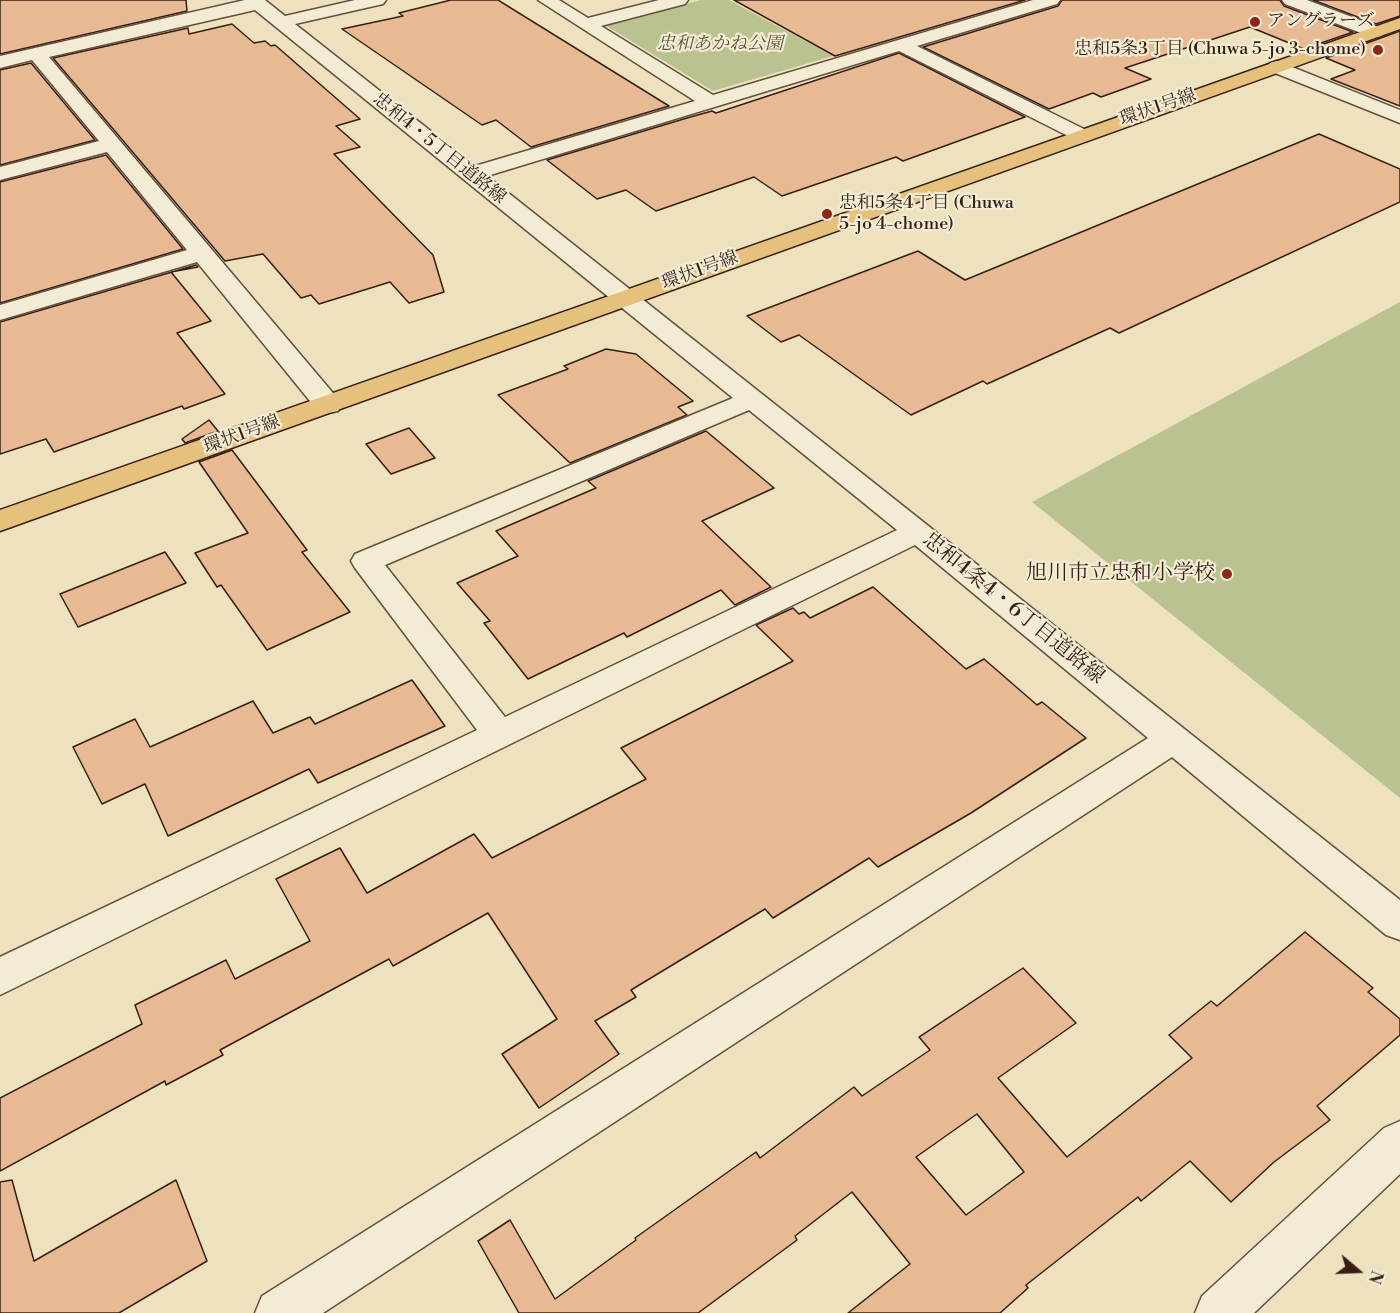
<!DOCTYPE html>
<html>
<head>
<meta charset="utf-8">
<style>
  body { margin:0 }
  #map { position:relative; width:1400px; height:1313px; overflow:hidden; background:#ede2bd; font-family:"Libre Bodoni",serif }
  canvas { display:block }
  .north { position:absolute; left:1328px; top:1241px; width:60px; height:60px; -webkit-text-stroke:4px #f3ecd4; paint-order:stroke; rotate:109deg; font-size:16px; font-weight:700; line-height:24px; text-align:center; color:#371e14 }
  .north::after { content:''; display:block; margin:auto; width:21px; height:27px; background:#371e14; clip-path:polygon(50% 0,100% 100%,50% 72%,0 100%) }
</style>
</head>
<body>
<div id="map">
<canvas width="1400" height="1313"></canvas>
<div class="north">N</div>
</div>
<script>
const g = document.querySelector('canvas').getContext('2d');
g.lineJoin = 'round';
function paint(path, color) { g.fillStyle = color; g.fill(path, 'evenodd'); }
const shape = rows => new Path2D(rows.map(r => 'M' + r).join(''));
function trace(path, color, width, dash) { g.strokeStyle = color; g.lineWidth = width; g.lineCap = dash ? 'butt' : 'round'; g.setLineDash(dash || []); g.stroke(path); }
function write(font, color, halo, rows, align = 'center') {
  g.font = font + ' "Libre Bodoni","Noto Serif JP",serif'; g.lineWidth = 4.5; g.setLineDash([]); g.textBaseline = 'middle'; g.strokeStyle = halo; g.fillStyle = color; for (const [text, x, y, turn = 0] of rows) {
    g.save(); g.translate(x, y); g.rotate((+turn || 0) * Math.PI / 180); g.textAlign = isNaN(turn) ? turn : align; if (halo) g.strokeText(text, 0, 0); g.fillText(text, 0, 0); g.restore();
  }
}
const green = shape([
  [701,0,729,0,833,56,713,91,605,25],
  [1400,302,1400,798,1032,502]
]);
const building = shape([
  [0,0,186,0,187,11,0,54,0,0],
  [451,0,498,0,669,106,531,147,496,120,482,125,342,29,403,16,399,13,451,0],
  [734,0,1025,0,835,56,734,0],
  [1062,0,1280,0,1284,6,1353,32,1304,49,1250,27,1125,68,1151,79,1101,97,1093,93,1049,109,923,47,1058,6,1062,0],
  [1313,0,1400,0,1400,16,1376,24,1313,0],
  [232,24,254,43,265,41,271,46,275,45,360,119,336,126,360,147,334,154,433,255,444,292,409,303,390,282,319,304,311,295,301,298,263,254,225,261,53,58,188,28,189,34,232,24],
  [1400,31,1400,106,1331,79,1355,70,1326,58,1400,31],
  [899,53,1025,117,903,161,896,157,782,196,754,177,656,211,626,190,597,199,547,160,687,118,712,111,716,113,899,53],
  [31,63,95,140,0,165,0,70,31,63],
  [1319,134,1400,169,1400,202,1119,333,1110,328,987,384,983,381,911,415,799,335,781,342,747,316,918,251,965,280,1319,134],
  [106,155,183,249,0,303,0,182,106,155],
  [196,265,198,267,171,272,211,321,177,333,225,394,184,409,182,406,54,452,46,439,0,454,0,322,196,265],
  [606,349,636,354,693,401,678,407,687,415,570,463,498,395,568,369,564,366,606,349],
  [209,420,218,431,185,443,182,439,209,420],
  [409,428,435,458,391,474,366,444,409,428],
  [706,431,774,488,702,521,771,587,735,605,721,590,627,637,624,633,528,679,484,623,490,621,457,583,518,556,496,531,596,488,588,481,706,431],
  [232,450,307,550,302,552,350,612,267,650,221,585,217,587,195,553,248,533,199,462,232,450],
  [165,552,186,583,78,627,60,594,165,552],
  [873,587,966,669,984,659,1037,705,1042,702,1086,738,971,813,878,867,869,858,773,918,765,909,631,990,636,997,595,1021,619,1054,539,1108,502,1054,557,1019,488,913,393,966,389,959,220,1050,223,1055,166,1085,165,1081,0,1171,0,1098,142,1024,135,1005,226,960,235,979,310,941,276,879,340,848,367,893,474,834,492,858,646,779,621,748,793,661,756,625,793,608,799,614,804,612,810,618,873,587],
  [412,680,445,726,318,783,309,769,168,836,145,784,102,804,73,747,135,719,150,747,253,701,273,733,310,717,315,724,412,680],
  [1305,932,1373,988,1368,992,1400,1019,1400,1035,1317,1106,1330,1120,1274,1162,1231,1202,1190,1161,1141,1201,1138,1197,1026,1285,1028,1288,1000,1313,848,1313,910,1264,852,1192,795,1236,797,1240,698,1313,519,1313,478,1241,510,1220,555,1299,636,1240,635,1238,756,1152,760,1158,854,1087,862,1096,930,1050,919,1037,1023,968,1076,1023,998,1078,1067,1157,1192,1058,1169,1035,1211,1001,1217,1006,1305,932],
  [977,1114,1024,1172,966,1215,916,1157,977,1114],
  [12,1180,34,1261,176,1180,207,1261,119,1313,0,1313,0,1182,12,1180]
]);
const minor = shape([
  [245,0,265,0,285,16,355,0,386,0,383,4,295,24,475,166,695,101,538,0,559,0,588,18,659,0,688,0,685,4,601,26,713,95,1033,0,1060,0,1057,4,917,46,1088,131,1091,135,1088,139,1074,139,899,51,487,176,1400,900,1400,940,1386,935,1172,757,323,1313,255,1313,262,1296,1148,738,915,545,0,995,0,957,477,730,355,568,351,561,355,554,733,398,255,10,49,57,338,399,341,405,338,411,328,413,318,411,197,262,0,320,0,305,187,250,107,152,0,180,0,167,99,141,32,60,0,68,0,56,245,0],
  [749,410,897,530,505,717,385,565,749,410],
  [1282,0,1307,0,1381,28,1384,32,1381,36,1375,37,1369,36,1285,4,1282,0],
  [1277,61,1400,110,1400,123,1270,71,1268,67,1270,63,1277,61],
  [1400,1121,1400,1174,1254,1313,1195,1313,1202,1296,1384,1128,1400,1121]
]);
const major = shape([
  [1400,18,1400,29,0,531,0,510,1400,18]
]);
const markers = [
  [1255,22,6,"#8f2418"],
  [1378,50,6,"#8f2418"],
  [827,214,6,"#8f2418"],
  [1227,574,6,"#8f2418"]
];
const farPoinames = [
  ["アングラーズ",1267,22],
  ["忠和5条3丁目 (Chuwa 5-jo 3-chome)",1366,50,"right"],
  ["忠和5条4丁目 (Chuwa",839,204],
  ["5-jo 4-chome)",839,225]
];
const farParknames = [
  ["忠和あかね公園",720,45]
];
const farStreetnames = [
  ["環状1号線",1158,108,-19],
  ["忠和4・5丁目道路線",439,149,39],
  ["環状1号線",700,271,-20],
  ["環状1号線",242,435,-20]
];
const poiNames = [
  ["旭川市立忠和小学校",1215,574]
];
const streetNames = [
  ["忠和4条4・6丁目道路線",1013,609,39]
];
paint(green, '#bac390');
paint(building, '#e7ba93');
trace(building, '#371e14', 1.5);
trace(minor, '#644f3e', 3);
trace(major, '#371e14', 3);
paint(minor, '#f3ecd4');
paint(major, '#e6c17e');
for (const [x, y, r, color] of markers) { const dot = new Path2D(); dot.arc(x, y, r, 0, 2 * Math.PI); g.fillStyle = color; g.fill(dot); trace(dot, '#f3ecd4', 2); }
write('18px', '#371e14', '#f3ecd4', farPoinames, 'left');
write('italic 18px', '#5e5039', '#f3ecd4', farParknames);
write('18px', '#371e14', '#f3ecd4', farStreetnames);
write('21px', '#371e14', '#f3ecd4', poiNames, 'right');
write('21px', '#371e14', '#f3ecd4', streetNames);
</script>
</body>
</html>
